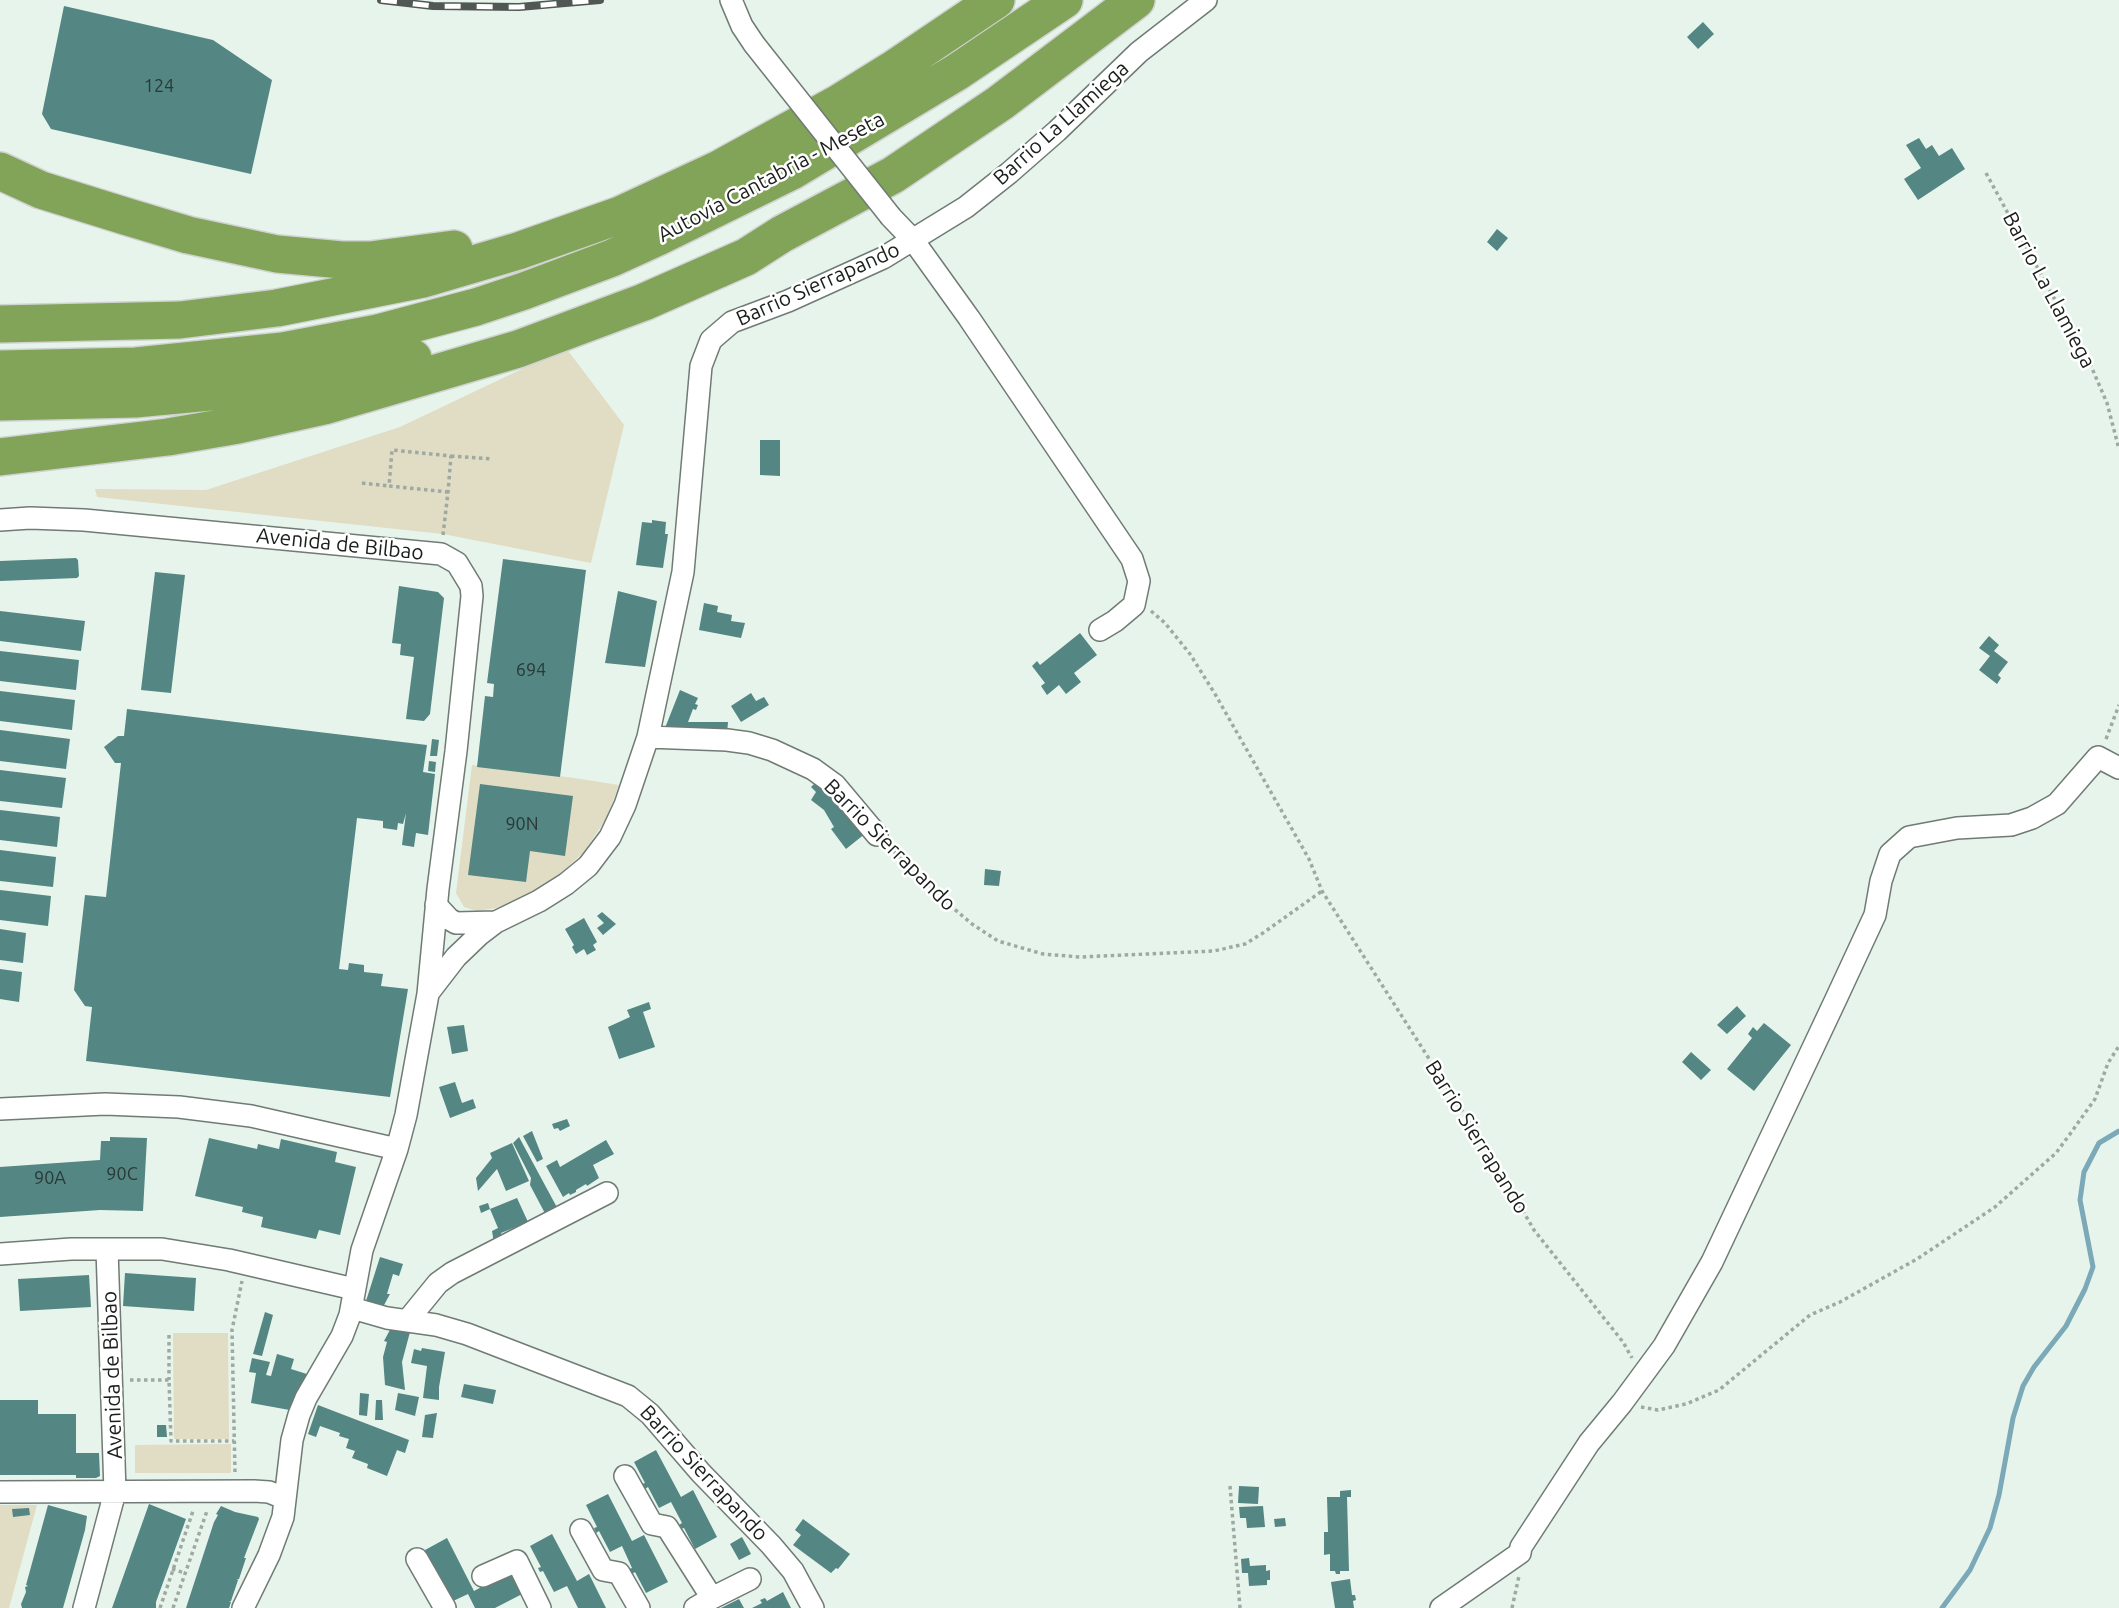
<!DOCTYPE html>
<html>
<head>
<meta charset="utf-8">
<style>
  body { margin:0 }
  canvas { display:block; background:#e6f4eb }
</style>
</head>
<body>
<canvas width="2119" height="1608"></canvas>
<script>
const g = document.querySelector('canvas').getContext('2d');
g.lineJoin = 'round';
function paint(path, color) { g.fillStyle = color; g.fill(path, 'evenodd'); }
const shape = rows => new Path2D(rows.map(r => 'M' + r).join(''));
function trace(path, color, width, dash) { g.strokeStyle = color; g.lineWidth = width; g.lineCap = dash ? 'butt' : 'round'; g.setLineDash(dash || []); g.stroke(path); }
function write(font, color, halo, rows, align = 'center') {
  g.font = font + ' Ubuntu,sans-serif'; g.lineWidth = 5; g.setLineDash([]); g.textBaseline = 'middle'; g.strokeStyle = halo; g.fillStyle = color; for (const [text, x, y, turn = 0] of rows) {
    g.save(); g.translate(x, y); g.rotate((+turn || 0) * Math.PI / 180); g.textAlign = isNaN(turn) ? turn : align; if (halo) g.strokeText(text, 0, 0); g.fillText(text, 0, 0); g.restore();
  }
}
const green = shape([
  [566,348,624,425,591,563,443,534,97,497,95,489,206,490,400,427],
  [472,765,574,778,619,785,606,819,584,852,552,881,522,899,496,908,477,911,464,907,456,893],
  [173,1333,228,1333,229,1439,174,1439],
  [231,1444,231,1473,135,1473,135,1445],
  [0,1505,37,1505,9,1608,0,1608]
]);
const stream = shape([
  [1942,1608,1970,1570,1990,1528,1999,1495,2013,1418,2023,1386,2034,1367,2066,1326,2085,1289,2093,1267,2080,1200,2084,1172,2099,1143,2119,1131]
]);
const building = shape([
  [64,6,213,40,272,80,251,174,51,129,42,114],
  [1703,22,1714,34,1698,49,1687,37],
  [1919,138,1926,149,1932,145,1939,156,1952,148,1965,169,1918,200,1904,179,1921,168,1906,145],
  [1497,229,1508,238,1497,251,1487,242],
  [760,440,780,440,780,476,760,475],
  [652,520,666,522,665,534,668,534,663,568,636,565,642,522,652,523],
  [76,558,78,560,79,576,77,578,0,581,0,561],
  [503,559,586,570,560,777,477,767,485,696,493,697,494,684,487,683],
  [155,572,185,575,171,693,141,690],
  [399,586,438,592,444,598,430,714,424,721,406,719,414,657,400,655,401,644,392,643],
  [618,591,657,601,645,667,605,663],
  [704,603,718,606,717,612,732,615,731,621,745,623,741,638,699,630],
  [0,611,85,621,81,651,0,641],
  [1080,633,1097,655,1074,673,1081,682,1066,694,1059,685,1047,695,1041,686,1045,683,1032,666,1037,661,1040,665],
  [1989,636,1999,645,1994,651,2008,662,1998,675,2001,678,1997,684,1979,670,1990,656,1979,648],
  [0,651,79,660,76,690,0,681],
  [680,690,698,698,695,704,698,705,696,710,693,709,688,722,728,722,727,734,665,728],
  [0,691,75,700,72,730,0,721],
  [751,693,756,701,764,697,769,705,741,722,731,706],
  [127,709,427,745,423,772,435,774,428,835,416,833,414,847,402,845,406,813,403,824,398,823,397,830,383,828,383,821,357,818,339,969,348,970,349,963,364,965,364,972,383,974,381,986,408,989,390,1097,86,1061,92,1007,85,1006,74,990,85,895,106,897,121,763,115,763,104,747,118,736,124,736],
  [0,730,70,739,66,769,0,761],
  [432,739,439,740,437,756,430,756],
  [429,761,436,762,435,772,428,771],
  [0,770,66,778,62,808,0,801],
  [817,781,866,833,846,849,831,829,834,827,824,810,811,800,816,792,811,787],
  [480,784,573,796,565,856,530,851,526,882,468,875],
  [0,810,60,817,57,847,0,840],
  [0,850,56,857,53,887,0,881],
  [985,869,1001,871,999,886,984,885],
  [0,890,51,896,48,926,0,920],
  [602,912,616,924,603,935,597,928,604,923,597,916],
  [584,918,597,942,593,945,596,950,587,955,584,949,576,954,572,947,574,945,565,929],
  [0,929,26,933,23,963,0,960],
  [0,969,22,972,19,1002,0,999],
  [649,1002,651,1009,643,1012,655,1047,619,1059,608,1027,630,1017,627,1010],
  [1737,1006,1746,1016,1727,1034,1717,1025],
  [1764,1023,1791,1045,1754,1091,1727,1069,1752,1038,1748,1034,1753,1027,1757,1031],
  [464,1025,468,1051,452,1054,447,1027],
  [1691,1052,1711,1070,1701,1080,1682,1062],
  [455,1082,462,1103,473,1099,476,1108,450,1118,439,1087],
  [567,1119,570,1126,560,1131,558,1128,554,1129,552,1124],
  [532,1131,543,1159,537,1162,523,1136],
  [110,1137,147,1138,143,1211,100,1210,0,1217,0,1167,100,1160,101,1141,110,1141],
  [519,1137,560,1213,548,1219,530,1185,531,1178,513,1143],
  [209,1138,257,1149,258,1144,279,1149,281,1139,337,1152,335,1162,356,1167,340,1235,319,1230,316,1239,261,1227,263,1217,242,1212,243,1207,195,1196],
  [606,1140,614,1154,593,1165,599,1178,587,1186,586,1184,576,1190,576,1192,570,1195,569,1193,563,1197,546,1166,557,1160,560,1167],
  [512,1143,529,1181,506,1191,497,1169,478,1191,476,1178,492,1158,490,1153],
  [517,1198,528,1222,501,1233,503,1239,494,1243,492,1231,498,1228,490,1209],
  [488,1203,490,1209,481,1213,479,1206],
  [380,1257,403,1264,399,1276,393,1274,387,1294,390,1294,383,1307,366,1301],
  [125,1273,196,1278,194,1311,123,1306],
  [89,1275,91,1307,20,1311,18,1279],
  [265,1312,273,1315,262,1356,253,1354],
  [391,1328,410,1332,402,1362,405,1390,385,1385,383,1357,387,1342,384,1341],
  [422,1348,445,1352,439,1387,439,1400,423,1398,427,1366,411,1363,414,1349,421,1351],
  [277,1354,294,1359,291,1369,310,1375,295,1411,251,1403,256,1373,249,1372,252,1358,270,1362,266,1375,271,1376],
  [464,1384,496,1390,493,1404,461,1397],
  [360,1393,369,1394,367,1416,359,1415],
  [398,1393,419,1397,415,1416,395,1410],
  [0,1400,38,1400,38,1414,76,1414,76,1453,99,1453,100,1476,96,1478,76,1478,76,1475,0,1475],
  [376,1400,382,1400,383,1420,375,1420],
  [318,1405,409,1440,405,1453,397,1450,387,1476,367,1468,368,1464,352,1458,355,1451,346,1448,349,1439,339,1436,340,1433,320,1426,316,1437,308,1434],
  [437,1413,433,1438,422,1437,425,1415],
  [157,1425,166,1425,167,1437,157,1437],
  [656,1450,681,1497,693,1490,717,1537,695,1549,684,1528,681,1529,679,1525,682,1523,671,1502,659,1508,648,1487,645,1489,642,1484,645,1483,634,1462],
  [1239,1486,1259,1487,1258,1504,1238,1503],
  [1351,1490,1351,1497,1347,1497,1349,1571,1340,1571,1340,1574,1336,1574,1335,1571,1330,1571,1330,1554,1324,1555,1324,1532,1328,1532,1327,1497,1340,1497,1340,1491],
  [608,1494,632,1541,644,1535,668,1582,646,1593,635,1572,632,1574,630,1571,629,1569,632,1568,622,1546,610,1552,599,1531,596,1533,594,1528,597,1527,586,1505],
  [149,1504,186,1519,156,1602,156,1608,112,1608],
  [48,1505,87,1516,85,1530,63,1608,22,1608,21,1604,26,1592,25,1587,28,1586,26,1585],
  [221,1506,235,1512,258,1517,259,1519,244,1558,246,1558,239,1579,236,1580,238,1580,231,1601,229,1601,231,1602,229,1608,186,1608,214,1522,218,1515,216,1514],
  [1263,1506,1265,1527,1247,1528,1246,1518,1240,1518,1239,1507],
  [29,1508,30,1515,13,1517,12,1509],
  [1285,1518,1286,1526,1275,1527,1274,1519],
  [803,1519,850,1554,838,1569,836,1568,831,1573,793,1545,801,1535,795,1530],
  [552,1534,577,1581,589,1574,606,1608,578,1608,567,1586,554,1592,543,1571,540,1572,538,1568,541,1567,530,1546],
  [742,1537,751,1554,739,1560,730,1544],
  [447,1538,474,1591,514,1570,526,1592,495,1608,475,1608,468,1594,451,1602,425,1550],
  [1249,1558,1250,1566,1266,1565,1266,1571,1270,1570,1270,1580,1267,1580,1267,1585,1249,1586,1248,1573,1242,1573,1241,1559],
  [1350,1579,1352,1595,1355,1595,1356,1600,1353,1601,1354,1608,1335,1608,1331,1582],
  [783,1592,791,1608,752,1608,762,1603,760,1600,765,1598,767,1601],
  [739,1599,744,1608,721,1608]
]);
const path = shape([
  [1986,173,2091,366,2107,403,2119,449],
  [451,456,492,459],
  [362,483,389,486],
  [443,535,448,492,451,456,392,450,389,486,448,492],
  [1151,611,1165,623,1190,654,1215,694,1309,859,1322,891,1486,1148,1534,1230,1623,1342,1632,1358],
  [2106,739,2119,705],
  [889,847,947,903,972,924,998,941,1043,954,1080,957,1214,951,1245,944,1263,933,1322,891],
  [169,1335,169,1380],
  [130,1380,169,1380,171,1441,234,1441],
  [1641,1407,1658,1410,1686,1404,1719,1390,1810,1315,1840,1302,1917,1259,1995,1207,2056,1153,2070,1134,2095,1099,2108,1063,2119,1046],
  [235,1472,232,1330,242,1281],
  [1230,1486,1240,1608],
  [172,1569,185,1573],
  [160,1608,193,1511],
  [173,1608,207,1511],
  [1512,1608,1519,1576]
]);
const street = shape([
  [731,0,742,26,754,44],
  [891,217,913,240,969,318,1132,559,1139,581,1134,605,1115,621,1100,630],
  [0,520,30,518,84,520,441,554,457,563,471,586,472,596,456,751,438,889,428,994,406,1115,397,1149,362,1250,350,1315,342,1336,306,1398,299,1415,292,1440,283,1517,269,1555,243,1608],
  [648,737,727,740,749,743,772,750,813,769,835,785,877,835],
  [436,905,449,919,456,923,496,922],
  [429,992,456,957,479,935,496,922,539,901,566,884,588,866,610,837,625,805,648,737,683,572,701,366,711,340,732,322,788,301,883,258,966,207,1009,173,1057,131,1139,52,1206,0],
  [0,1109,105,1104,179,1107,251,1116,397,1149],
  [0,1254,71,1249,162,1249,229,1260,354,1289],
  [352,1308,387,1318,436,1325,467,1334,628,1396,650,1414,701,1473,771,1545,793,1571,813,1608],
  [407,1321,438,1283,452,1273,607,1193],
  [625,1476,652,1524,667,1527,712,1598,695,1608],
  [0,1492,254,1491,269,1492,284,1498],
  [581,1530,603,1570,619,1573,639,1608],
  [417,1559,445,1608],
  [483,1576,517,1561,540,1608],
  [712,1598,750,1579],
  [84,1608,115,1492,107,1249],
  [1441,1608,1520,1553,1521,1547,1589,1443,1622,1403,1664,1346,1712,1262,1836,999,1875,915,1881,881,1890,854,1909,837,1957,828,2011,825,2032,818,2057,804,2098,757,2119,768]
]);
const highway = shape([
  [0,171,41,190,128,217,188,235,277,254,342,260,370,260,454,249],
  [0,324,180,320,277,308,423,279,518,251,620,215,719,169,839,103,892,70,996,0],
  [0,369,136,366,283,351,378,333,476,307,524,291,612,258,658,237,792,171,957,72,1064,0],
  [0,402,135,399,264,387,413,358],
  [0,457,168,437,238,425,324,406,518,349,644,302,746,257,782,234,893,175,1000,103,1136,0]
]);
const rail = shape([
  [381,0,433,6,519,7,600,0]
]);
const streetBridge = shape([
  [754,44,891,217]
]);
const numberNames = [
  ["124",159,86],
  ["694",531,670],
  ["90N",522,824],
  ["90C",122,1174],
  ["90A",50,1178]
];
const streetNames = [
  ["Barrio La Llamiega",1061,123,-42],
  ["Autovía Cantabria - Meseta",771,177,-28],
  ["Barrio Sierrapando",818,284,-24],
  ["Barrio La Llamiega",2049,290,62],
  ["Avenida de Bilbao",340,544,6],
  ["Barrio Sierrapando",890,845,45],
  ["Barrio Sierrapando",1477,1137,58],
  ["Avenida de Bilbao",112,1375,-92],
  ["Barrio Sierrapando",704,1473,47]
];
paint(green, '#e1dcc4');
trace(stream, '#7ba9b8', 5);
paint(building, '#548683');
trace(street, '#6f7b74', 24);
trace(highway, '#d1d2d2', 40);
trace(path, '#9ea9a2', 3.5, [3.5, 3.5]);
trace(street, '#fff', 21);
trace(highway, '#81a458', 37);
trace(rail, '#505853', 8);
trace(rail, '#fff', 5, [16]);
trace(streetBridge, '#6f7b74', 24, []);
trace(streetBridge, '#fff', 21);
write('18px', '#283936', null, numberNames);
write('21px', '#1a1f1c', '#fff', streetNames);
</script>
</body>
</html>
